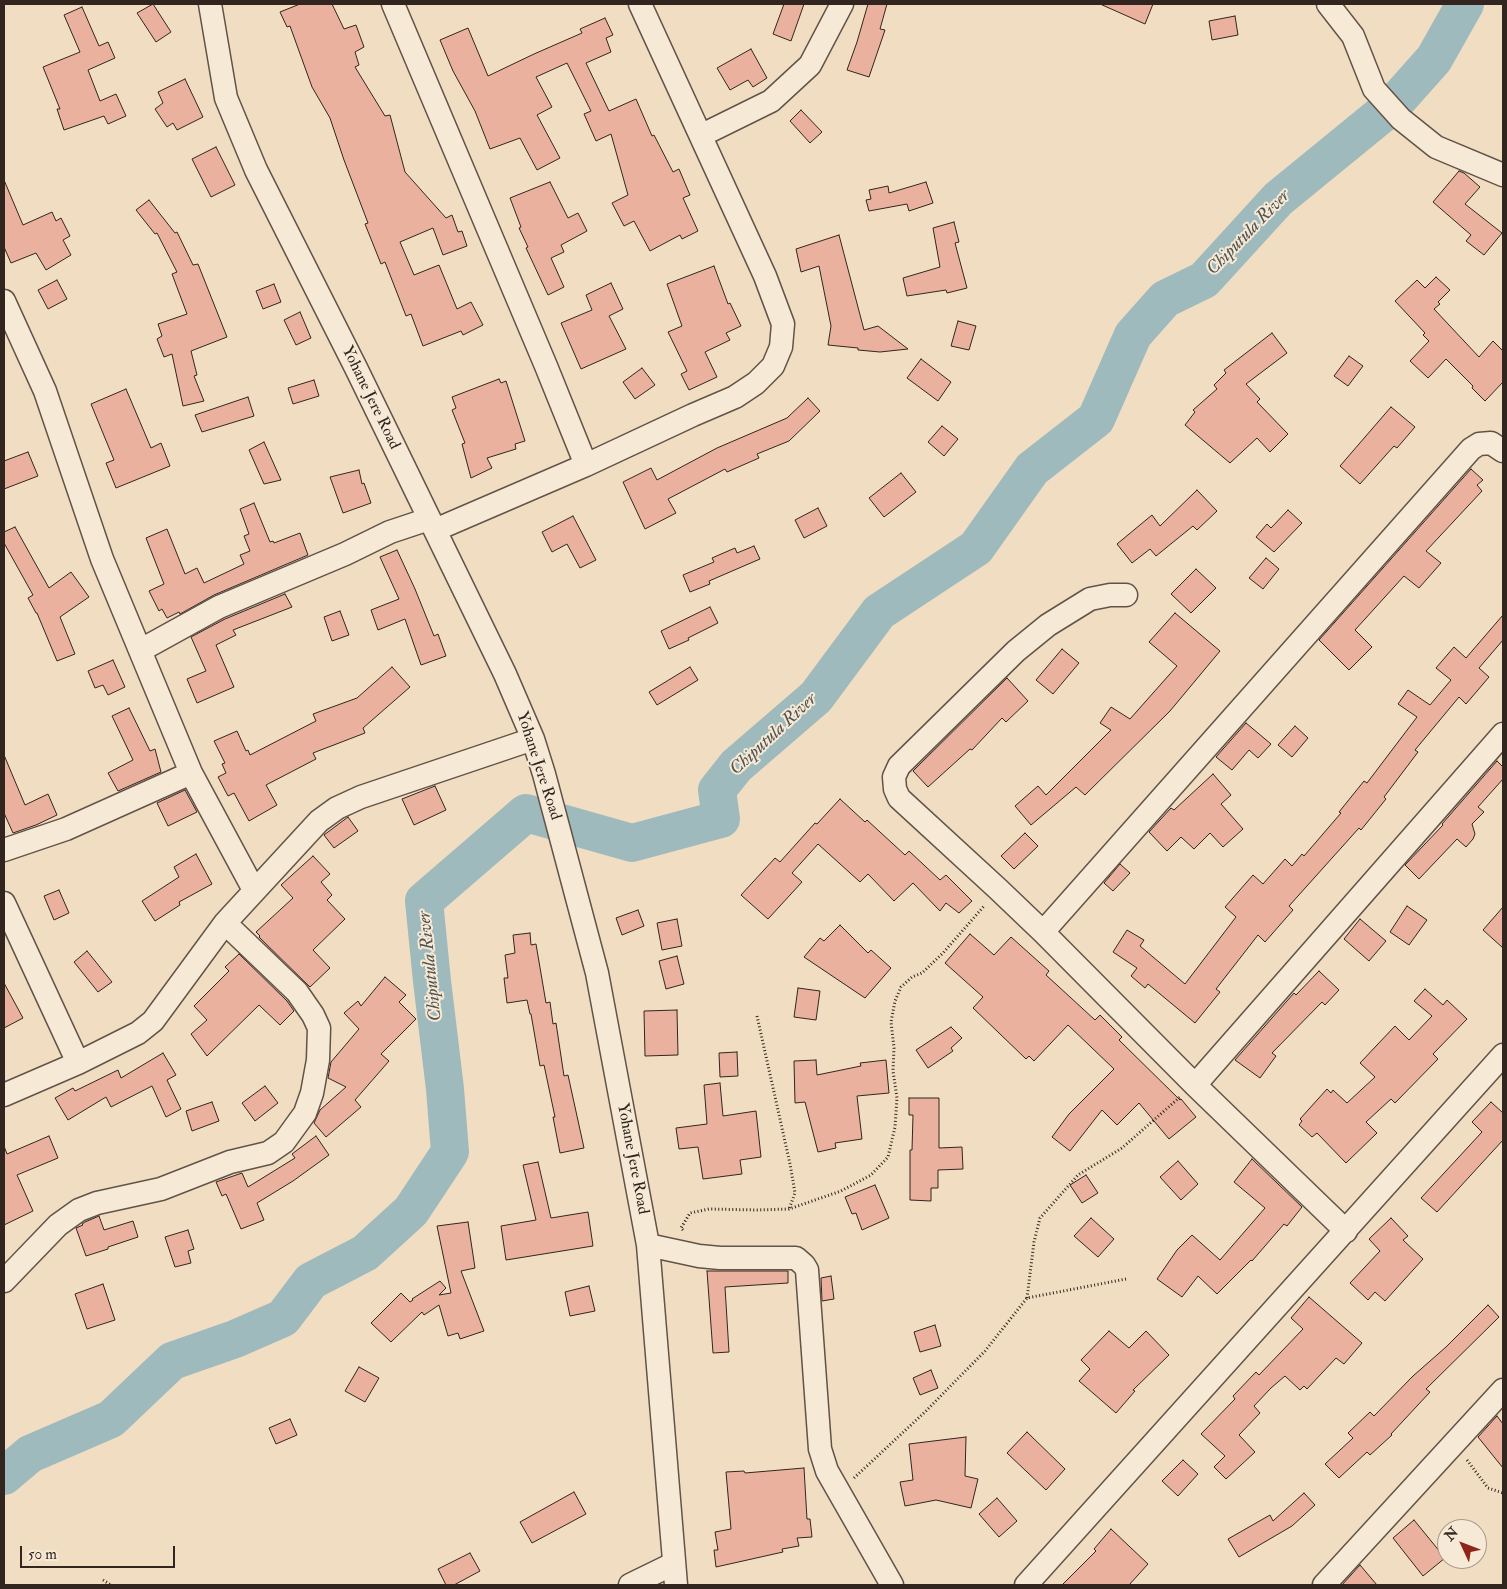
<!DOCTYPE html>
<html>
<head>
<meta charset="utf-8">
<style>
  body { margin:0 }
  #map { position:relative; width:1507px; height:1589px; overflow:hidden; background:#f1dec2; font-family:"IM FELL Double Pica",serif }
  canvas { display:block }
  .frame { position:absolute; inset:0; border:5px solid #32251f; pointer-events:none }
  .north { position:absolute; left:1437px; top:1519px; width:50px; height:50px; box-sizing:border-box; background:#f6ead7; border:1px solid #a89b8d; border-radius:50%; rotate:313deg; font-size:14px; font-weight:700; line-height:20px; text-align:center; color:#32251f }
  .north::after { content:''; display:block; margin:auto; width:18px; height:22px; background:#8f2418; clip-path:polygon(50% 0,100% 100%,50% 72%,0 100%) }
  .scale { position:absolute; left:20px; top:1546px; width:155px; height:22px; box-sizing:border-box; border:2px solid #32251f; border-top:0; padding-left:6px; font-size:15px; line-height:18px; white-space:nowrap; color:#32251f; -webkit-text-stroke:4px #f6ead7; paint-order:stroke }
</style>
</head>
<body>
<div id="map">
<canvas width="1507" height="1589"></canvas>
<div class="frame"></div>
<div class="north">N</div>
<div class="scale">50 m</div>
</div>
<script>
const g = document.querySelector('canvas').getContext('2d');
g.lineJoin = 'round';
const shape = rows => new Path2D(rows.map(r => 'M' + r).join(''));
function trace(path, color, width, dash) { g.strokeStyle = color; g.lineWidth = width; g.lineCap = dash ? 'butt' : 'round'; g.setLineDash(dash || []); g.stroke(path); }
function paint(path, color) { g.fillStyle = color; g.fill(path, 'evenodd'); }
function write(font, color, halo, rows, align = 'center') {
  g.font = font + ' "IM FELL Double Pica",serif'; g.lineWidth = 4; g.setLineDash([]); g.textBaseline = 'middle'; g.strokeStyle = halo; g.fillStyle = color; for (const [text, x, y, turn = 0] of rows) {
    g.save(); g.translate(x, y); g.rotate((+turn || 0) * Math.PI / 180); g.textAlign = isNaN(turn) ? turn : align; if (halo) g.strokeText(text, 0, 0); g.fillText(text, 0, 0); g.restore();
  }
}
const river = shape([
  [4,1476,30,1454,111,1419,172,1361,235,1339,283,1318,311,1281,365,1253,411,1211,450,1152,445,1089,432,981,424,901,526,813,632,843,721,819,717,790,736,766,816,697,879,612,976,548,1032,469,1096,419,1133,335,1165,299,1204,280,1278,199,1393,105,1434,59,1465,4]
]);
const building = shape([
  [153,4,171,32,156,42,137,13,153,4],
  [300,4,332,4,344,29,356,25,364,47,355,52,359,65,355,67,385,116,390,115,405,172,446,218,452,215,458,232,462,231,467,246,443,255,433,228,400,242,414,275,439,265,457,309,471,302,483,325,463,335,461,331,423,346,411,314,406,316,385,262,381,264,365,224,368,223,344,160,330,118,312,87,290,26,287,27,280,12,300,4],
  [784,4,804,4,791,41,773,34,784,4],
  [868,4,887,4,880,29,885,30,869,77,847,70,857,42,868,4],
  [1100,4,1153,4,1145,24,1100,4],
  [82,7,99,46,108,42,115,58,88,70,100,101,116,94,126,116,108,124,104,116,64,130,57,109,60,109,43,67,80,52,64,15,82,7],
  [1235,16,1238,35,1212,40,1209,21,1235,16],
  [605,18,613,35,606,38,611,52,586,63,609,111,636,99,652,136,654,135,673,172,679,169,690,195,683,198,698,231,682,239,680,235,650,251,634,221,624,226,612,203,628,195,611,134,596,141,584,114,591,111,567,63,536,77,552,107,537,115,560,158,537,170,520,138,490,149,475,111,453,71,440,40,468,28,488,76,534,54,582,33,580,29,605,18],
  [751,49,767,78,753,87,748,80,730,90,717,68,751,49],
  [185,79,203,117,177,130,173,123,167,127,155,109,163,103,158,92,185,79],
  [801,110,822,132,810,143,790,121,801,110],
  [216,147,235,185,211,197,192,159,216,147],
  [1459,171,1464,173,1480,187,1465,204,1502,233,1484,255,1466,241,1471,235,1433,202,1459,171],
  [4,180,23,225,52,212,56,221,61,218,70,236,63,240,71,255,46,270,36,253,11,263,4,247,4,180],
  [550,182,568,218,578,213,587,231,561,245,564,252,551,258,564,287,548,295,526,248,528,247,519,228,521,227,510,198,550,182],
  [926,182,933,203,909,211,907,204,869,211,866,200,871,199,869,190,888,186,889,193,926,182],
  [149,200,175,233,177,232,193,265,198,264,227,337,191,351,197,375,194,376,204,401,183,406,172,354,164,357,157,339,162,336,158,324,187,314,172,274,177,272,157,233,155,234,136,210,149,200],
  [954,222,959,242,955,243,967,288,947,293,946,290,907,296,903,278,940,267,933,228,954,222],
  [839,235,864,330,878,326,908,349,880,352,858,350,858,348,828,345,831,326,819,266,801,272,796,249,839,235],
  [714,266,728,304,730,303,741,326,726,333,730,340,705,352,717,377,689,390,681,374,687,371,668,332,682,326,667,284,714,266],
  [1436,277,1450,290,1438,302,1440,304,1434,309,1479,357,1493,341,1503,351,1503,382,1485,401,1472,388,1473,386,1446,359,1428,378,1410,361,1429,341,1423,335,1425,333,1395,301,1417,280,1425,288,1436,277],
  [57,280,67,299,48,309,38,290,57,280],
  [611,283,623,309,609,316,626,349,581,369,561,323,592,310,586,295,611,283],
  [274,284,281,302,263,309,256,291,274,284],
  [300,312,311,338,296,345,284,320,300,312],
  [958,321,976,326,969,350,951,346,958,321],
  [1272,333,1287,353,1246,384,1260,399,1257,402,1288,434,1270,452,1257,438,1230,463,1185,425,1195,412,1193,410,1217,389,1214,385,1226,373,1224,370,1272,333],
  [1349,356,1363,366,1348,386,1334,376,1349,356],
  [921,359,951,382,938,401,907,378,921,359],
  [642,368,655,385,635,399,623,382,642,368],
  [499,379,501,383,506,381,525,441,515,444,516,449,487,458,492,468,471,478,462,444,465,443,452,410,456,408,452,397,499,379],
  [314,380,319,396,293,404,288,388,314,380],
  [126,389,151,448,161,443,170,466,116,488,106,463,114,460,91,404,126,389],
  [248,397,254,416,202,432,195,415,248,397],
  [808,398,820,411,789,441,757,454,759,458,727,472,725,469,668,499,676,513,645,529,623,482,651,468,657,480,717,448,787,418,808,398],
  [1391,407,1415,427,1397,448,1394,446,1360,484,1340,466,1391,407],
  [942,426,958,439,944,456,928,442,942,426],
  [264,442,281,480,264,484,249,450,264,442],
  [28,452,38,476,4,489,4,461,28,452],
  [1471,469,1483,480,1477,485,1482,491,1426,551,1441,563,1419,588,1404,576,1355,630,1372,647,1349,670,1319,640,1471,469],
  [359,470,362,484,364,483,371,503,343,513,330,477,359,470],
  [901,473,916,492,884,517,869,498,901,473],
  [1197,490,1217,511,1197,530,1193,526,1156,556,1150,549,1132,563,1117,544,1152,515,1160,526,1197,490],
  [254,503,270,542,273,541,274,543,300,533,308,555,214,595,180,614,179,612,167,618,162,609,159,611,149,591,164,584,146,538,167,529,185,574,197,568,204,583,244,564,240,555,250,551,244,536,249,534,240,509,254,503],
  [818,508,827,526,804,538,795,520,818,508],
  [1288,510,1302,523,1274,552,1256,537,1267,524,1271,528,1288,510],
  [573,516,596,560,580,568,567,544,552,552,542,532,573,516],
  [15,527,49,588,71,572,89,597,60,617,75,654,57,661,37,613,36,613,28,598,33,595,4,543,4,532,15,527],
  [754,546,760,559,709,581,710,584,690,592,683,575,714,562,712,558,735,548,737,553,754,546],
  [397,550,415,589,434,636,438,634,446,656,421,665,405,619,378,630,371,610,399,599,380,557,397,550],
  [1266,558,1279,569,1263,589,1249,578,1266,558],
  [1196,569,1216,588,1191,613,1171,594,1196,569],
  [285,594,292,607,233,630,236,635,216,645,234,687,197,703,187,679,206,671,191,637,225,619,285,594],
  [710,607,718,623,688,638,689,640,669,649,661,631,710,607],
  [340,611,349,635,332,641,324,617,340,611],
  [1175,613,1220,651,1170,711,1085,795,1076,787,1031,825,1015,806,1038,786,1046,795,1111,730,1100,723,1111,707,1130,719,1177,666,1149,642,1175,613],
  [1503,615,1503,640,1479,668,1489,677,1466,704,1459,697,1415,750,1418,752,1384,797,1386,799,1361,830,1359,828,1289,906,1293,910,1265,942,1258,935,1216,989,1220,992,1195,1023,1148,984,1145,988,1131,976,1137,968,1113,952,1127,930,1144,940,1140,946,1185,984,1236,917,1225,907,1253,875,1263,884,1285,859,1292,866,1302,854,1304,856,1341,813,1339,812,1364,781,1367,783,1417,717,1398,704,1408,690,1430,705,1451,680,1436,668,1454,647,1466,658,1503,615],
  [1062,649,1079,663,1053,694,1036,680,1062,649],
  [113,660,125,687,108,695,103,685,95,688,88,671,113,660],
  [392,667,410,687,363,728,365,733,313,753,316,759,266,785,277,805,249,821,234,793,228,796,218,777,226,773,222,764,225,763,214,741,237,731,246,751,248,750,250,755,316,721,313,714,357,698,392,667],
  [690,667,698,680,657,705,649,692,690,667],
  [1007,678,1028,701,1006,722,1002,718,972,750,970,749,928,787,913,771,1007,678],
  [129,708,150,751,155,749,161,772,118,791,108,773,133,760,112,716,129,708],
  [1246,723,1271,744,1258,758,1249,750,1232,770,1216,757,1246,723],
  [1295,726,1308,738,1292,757,1278,745,1295,726],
  [4,755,25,805,48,794,57,815,36,825,13,833,4,813,4,755],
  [1497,761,1503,767,1503,779,1478,807,1484,812,1472,824,1475,834,1473,839,1466,847,1457,839,1419,879,1405,865,1443,825,1442,824,1497,761],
  [1213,774,1231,795,1221,804,1243,829,1223,847,1210,833,1194,849,1181,837,1167,851,1149,832,1171,808,1174,810,1213,774],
  [435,786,446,810,414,825,402,799,435,786],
  [185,790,197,812,168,826,157,803,185,790],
  [840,799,865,822,867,820,905,855,909,851,940,880,946,875,972,901,959,913,946,903,940,911,913,883,894,901,868,874,860,882,818,844,792,873,802,882,768,919,741,895,775,858,780,862,815,823,817,824,840,799],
  [348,817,358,831,334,848,324,835,348,817],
  [1025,833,1038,846,1014,869,1001,856,1025,833],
  [196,854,212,884,179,902,180,905,155,921,142,901,179,877,174,867,196,854],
  [313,856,330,874,321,882,332,895,327,900,345,919,313,950,330,968,310,987,259,937,260,936,256,932,293,898,281,885,313,856],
  [1120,864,1130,873,1113,891,1104,883,1120,864],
  [59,890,69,913,54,920,44,896,59,890],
  [1407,906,1427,920,1409,945,1390,932,1407,906],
  [1503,907,1503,948,1483,930,1503,907],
  [638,910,644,926,622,935,616,918,638,910],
  [677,919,682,946,662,950,657,923,677,919],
  [1360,919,1386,941,1369,961,1344,939,1360,919],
  [840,925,868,953,871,950,891,968,865,998,804,957,820,938,824,941,840,925],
  [530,933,531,945,536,944,546,1003,550,1002,553,1024,556,1023,564,1076,568,1075,584,1148,560,1153,553,1117,555,1117,544,1065,540,1066,531,1014,530,1014,527,1000,507,1003,504,978,508,978,505,955,515,953,513,935,530,933],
  [970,934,994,955,1011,937,1049,971,1046,975,1095,1020,1100,1015,1122,1037,1119,1040,1180,1100,1181,1099,1196,1117,1169,1139,1139,1103,1117,1125,1102,1110,1070,1151,1052,1137,1069,1114,1114,1069,1068,1025,1034,1061,1029,1056,1026,1059,973,1008,983,997,945,963,970,934],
  [87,951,112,982,98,992,74,962,87,951],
  [239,954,287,1001,294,1011,280,1025,259,1005,207,1056,191,1034,207,1020,194,1006,229,971,225,967,239,954],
  [677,956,684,984,666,989,659,961,677,956],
  [1319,971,1339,990,1325,1005,1322,1002,1272,1053,1276,1056,1260,1078,1235,1060,1294,993,1296,995,1319,971],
  [385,977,406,995,399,1002,416,1019,381,1054,389,1061,355,1100,361,1107,326,1137,314,1123,320,1110,346,1087,328,1078,331,1062,359,1029,344,1013,358,1001,361,1006,385,977],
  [4,983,23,1018,4,1028,4,983],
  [798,988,820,991,816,1020,794,1017,798,988],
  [1425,989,1443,1005,1447,1000,1467,1019,1433,1054,1438,1059,1395,1103,1391,1099,1366,1122,1377,1133,1346,1163,1317,1133,1312,1137,1299,1125,1302,1121,1300,1119,1327,1089,1331,1093,1333,1090,1347,1103,1375,1077,1360,1063,1395,1026,1409,1040,1432,1016,1414,1001,1425,989],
  [677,1010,678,1055,645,1056,644,1011,677,1010],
  [951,1027,962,1038,951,1048,953,1051,928,1068,916,1050,951,1027],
  [737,1052,738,1076,720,1077,719,1053,737,1052],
  [163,1053,176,1075,167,1080,181,1109,166,1117,152,1086,111,1107,106,1097,68,1120,55,1098,73,1088,75,1091,118,1070,121,1078,163,1053],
  [816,1060,817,1075,861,1066,860,1063,886,1060,889,1093,857,1096,862,1139,835,1143,836,1148,818,1152,805,1102,795,1103,794,1061,816,1060],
  [720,1083,723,1116,756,1111,761,1157,740,1160,742,1174,703,1179,698,1147,679,1149,676,1128,707,1124,704,1085,720,1083],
  [265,1086,278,1103,255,1121,242,1103,265,1086],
  [909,1098,939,1098,939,1148,962,1147,963,1169,938,1170,938,1188,931,1188,931,1201,910,1200,910,1150,912,1150,913,1115,909,1115,909,1098],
  [212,1102,219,1121,192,1131,186,1111,212,1102],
  [1491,1102,1503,1113,1503,1140,1437,1212,1421,1198,1482,1132,1472,1122,1491,1102],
  [49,1136,58,1158,17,1175,33,1211,4,1225,4,1146,7,1154,49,1136],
  [316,1136,329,1155,293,1181,257,1203,264,1220,241,1229,226,1194,222,1196,216,1182,242,1173,248,1187,295,1158,292,1154,316,1136],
  [1252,1159,1302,1207,1287,1226,1284,1224,1252,1261,1251,1260,1217,1294,1198,1276,1182,1297,1157,1279,1177,1250,1192,1235,1220,1260,1265,1208,1234,1182,1252,1159],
  [1178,1161,1198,1184,1181,1200,1160,1177,1178,1161],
  [538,1162,551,1218,588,1212,593,1246,506,1260,501,1226,536,1220,523,1165,538,1162],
  [1086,1175,1098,1193,1082,1203,1070,1185,1086,1175],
  [875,1185,889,1218,862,1230,856,1213,852,1214,845,1197,875,1185],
  [99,1216,104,1230,133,1221,138,1237,108,1247,108,1249,86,1256,76,1228,83,1225,82,1224,85,1222,99,1216],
  [1091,1218,1114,1239,1098,1257,1074,1236,1091,1218],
  [1391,1218,1408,1236,1403,1240,1423,1259,1385,1301,1375,1292,1368,1300,1350,1283,1380,1251,1369,1239,1391,1218],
  [468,1222,475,1268,461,1271,484,1331,460,1339,458,1333,448,1336,439,1305,424,1315,422,1312,391,1342,371,1323,401,1293,410,1302,413,1300,412,1299,440,1281,446,1288,439,1295,451,1293,437,1226,468,1222],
  [188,1230,194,1249,188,1251,191,1263,175,1267,165,1237,188,1230],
  [707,1271,788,1271,788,1283,725,1287,729,1352,713,1353,707,1271],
  [831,1276,834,1299,822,1301,821,1278,831,1276],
  [103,1284,115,1320,87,1329,75,1294,103,1284],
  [589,1286,595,1311,570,1316,565,1292,589,1286],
  [1309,1297,1362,1343,1344,1364,1336,1358,1307,1389,1304,1386,1300,1390,1285,1376,1271,1388,1254,1406,1260,1413,1239,1435,1255,1452,1226,1479,1214,1467,1225,1456,1201,1434,1235,1399,1233,1396,1256,1372,1259,1375,1303,1329,1291,1318,1309,1297],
  [1488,1305,1499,1317,1426,1389,1430,1392,1391,1434,1392,1435,1370,1455,1367,1452,1339,1478,1325,1464,1353,1438,1348,1433,1370,1412,1374,1416,1413,1376,1446,1347,1488,1305],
  [935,1325,941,1346,920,1352,914,1332,935,1325],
  [1109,1331,1129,1348,1146,1331,1169,1355,1133,1390,1135,1391,1116,1413,1079,1381,1090,1369,1081,1360,1109,1331],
  [359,1367,379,1378,365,1402,345,1391,359,1367],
  [931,1370,938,1388,920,1395,913,1378,931,1370],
  [1497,1416,1503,1424,1503,1468,1478,1437,1497,1416],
  [290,1419,297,1435,276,1444,269,1428,290,1419],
  [1027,1432,1065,1469,1046,1490,1007,1453,1027,1432],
  [966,1437,965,1476,978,1479,971,1508,936,1500,905,1506,900,1482,913,1480,909,1444,966,1437],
  [1183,1460,1198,1474,1178,1496,1162,1481,1183,1460],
  [804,1468,807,1519,810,1519,812,1537,797,1538,799,1546,782,1549,783,1552,716,1567,714,1550,718,1550,715,1532,731,1529,726,1472,744,1471,745,1473,804,1468],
  [574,1492,586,1514,532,1543,520,1522,574,1492],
  [1304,1493,1315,1505,1292,1526,1239,1557,1228,1539,1270,1515,1273,1521,1304,1493],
  [997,1498,1017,1521,999,1537,979,1514,997,1498],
  [1414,1520,1445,1558,1423,1576,1393,1538,1414,1520],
  [1111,1529,1148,1564,1129,1585,1062,1585,1096,1551,1094,1549,1111,1529],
  [1477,1530,1486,1542,1477,1549,1477,1530],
  [470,1553,480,1571,454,1585,446,1585,438,1569,470,1553],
  [1360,1565,1377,1585,1342,1585,1360,1565]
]);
const path = shape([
  [757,1016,790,1164,795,1193,789,1209],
  [683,1230,681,1228,690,1213,709,1209,757,1210,789,1209,841,1191,871,1175,888,1157,895,1127,897,1098,893,1071,894,1048,891,1022,895,1001,901,987,912,977,922,973,943,953,985,905],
  [1027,1298,1034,1242,1040,1218,1078,1175,1122,1148,1180,1097],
  [1467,1460,1488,1488,1503,1493],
  [854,1478,926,1411,985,1351,1027,1298,1126,1279],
  [103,1580,111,1585]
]);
const minor = shape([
  [210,4,226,98,256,170,356,368,505,674,533,739,544,774,597,973,648,1245,676,1585],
  [393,4,546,366,586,465],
  [1328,4,1353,36,1374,89,1401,119,1436,147,1503,175],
  [702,135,771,101,810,65,842,4],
  [4,301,45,391,102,559,191,773,254,890],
  [435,530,586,465,693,415,735,397,756,383,773,366,781,347,783,324,765,276,640,4],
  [141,650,219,607,345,554,390,532,429,519],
  [4,850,66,829,191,773],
  [4,903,78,1063],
  [1043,932,998,889,899,798,895,789,894,777,899,766,1016,651,1048,625,1090,599,1110,595,1126,595],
  [1195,1085,1503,734],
  [4,1095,78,1063,138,1033,153,1021,225,923,319,821,337,808,361,797,533,739],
  [1346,1231,1195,1085,1043,932,1471,449,1479,444,1491,443,1503,451],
  [648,1245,699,1256,720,1258,796,1258,804,1265,807,1270,820,1449,827,1471,892,1585],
  [4,1281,58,1225,79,1210,97,1203,161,1189,230,1162,268,1153,284,1142,305,1113,312,1093,318,1060,319,1028,313,1015,297,992,225,923],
  [630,1585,673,1564],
  [1026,1585,1503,1055],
  [1324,1585,1503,1390]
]);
const streetNames = [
  ["Yohane Jere Road",370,398,64],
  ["Yohane Jere Road",538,766,72],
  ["Yohane Jere Road",632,1159,79]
];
const waterNames = [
  ["Chiputula River",1249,233,-46],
  ["Chiputula River",774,735,-43],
  ["Chiputula River",431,966,-96]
];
trace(river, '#9fbabd', 38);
paint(building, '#e9b19e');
trace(building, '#32251f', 1);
trace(minor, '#625348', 25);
trace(path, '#32251f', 3, [1, 2.5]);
trace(minor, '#f6ead7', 22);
write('16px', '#32251f', '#f6ead7', streetNames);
write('italic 18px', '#53524e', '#f6ead7', waterNames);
</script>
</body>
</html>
